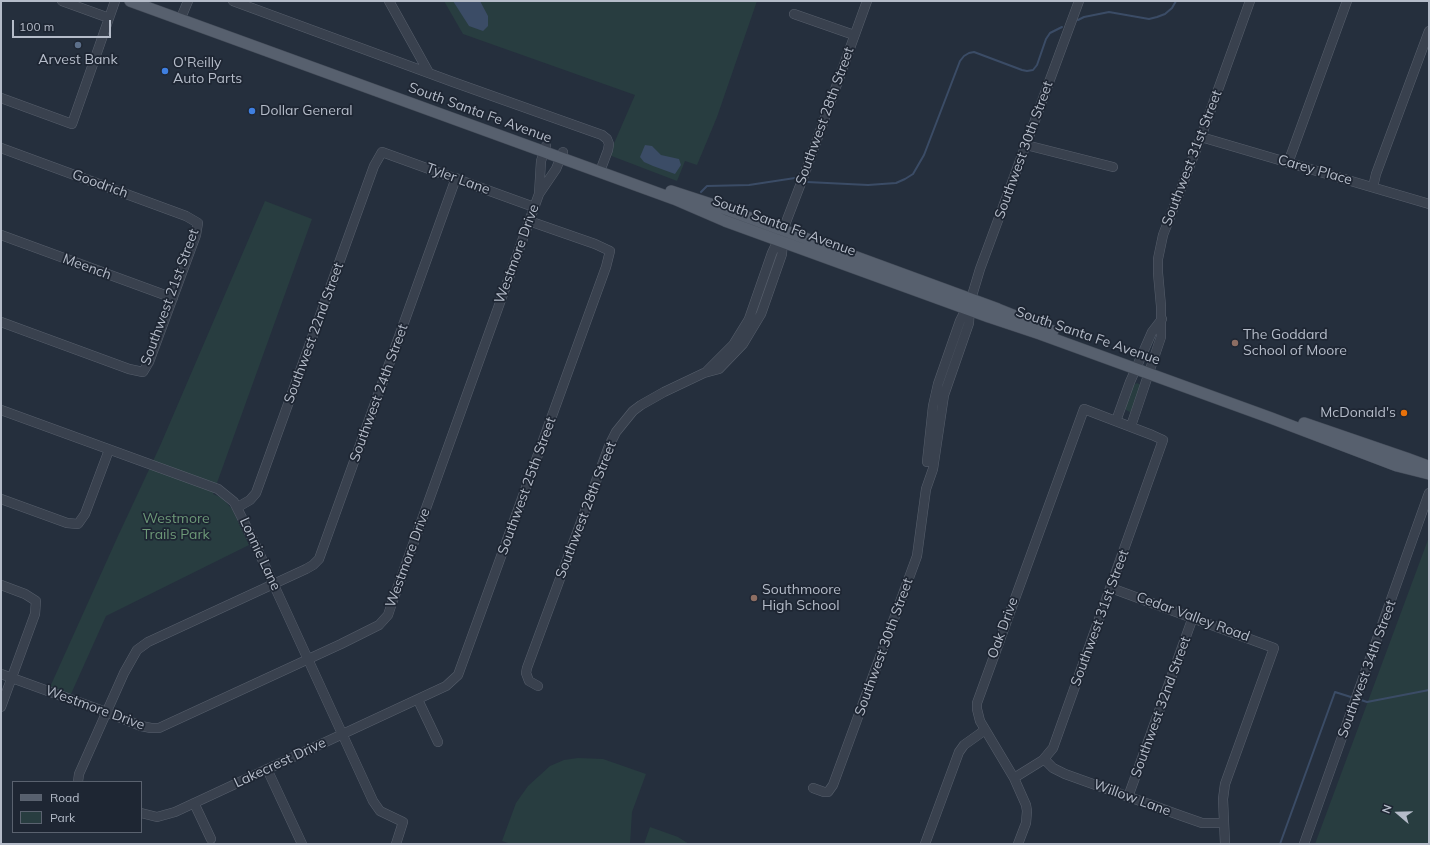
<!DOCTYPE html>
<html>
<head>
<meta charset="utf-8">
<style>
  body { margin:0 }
  #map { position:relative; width:1430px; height:845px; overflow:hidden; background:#252f3d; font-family:Mulish,sans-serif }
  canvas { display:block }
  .frame { position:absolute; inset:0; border:2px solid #b5bcc9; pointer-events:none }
  .legend { position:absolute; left:12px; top:781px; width:130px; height:52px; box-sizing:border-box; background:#1e2633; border:1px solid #5a626f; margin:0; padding:5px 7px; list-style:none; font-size:12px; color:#b5bcc9 }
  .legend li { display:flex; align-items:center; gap:8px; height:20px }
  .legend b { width:20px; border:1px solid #5a626f }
  .north { position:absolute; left:1378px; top:793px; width:40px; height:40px; -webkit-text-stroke:3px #1e2633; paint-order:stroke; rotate:290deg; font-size:11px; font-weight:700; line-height:16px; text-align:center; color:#b5bcc9 }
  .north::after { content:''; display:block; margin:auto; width:14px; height:18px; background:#b5bcc9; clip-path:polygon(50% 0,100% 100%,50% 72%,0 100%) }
  .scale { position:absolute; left:12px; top:20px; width:99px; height:18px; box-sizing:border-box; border:2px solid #b5bcc9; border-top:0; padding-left:5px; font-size:12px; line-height:14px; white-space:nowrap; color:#b5bcc9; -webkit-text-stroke:3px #1e2633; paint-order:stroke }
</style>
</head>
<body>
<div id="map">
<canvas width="1430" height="845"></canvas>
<div class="frame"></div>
<ul class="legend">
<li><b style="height:5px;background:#57606e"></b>Road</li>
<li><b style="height:11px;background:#283d40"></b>Park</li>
</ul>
<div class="north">N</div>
<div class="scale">100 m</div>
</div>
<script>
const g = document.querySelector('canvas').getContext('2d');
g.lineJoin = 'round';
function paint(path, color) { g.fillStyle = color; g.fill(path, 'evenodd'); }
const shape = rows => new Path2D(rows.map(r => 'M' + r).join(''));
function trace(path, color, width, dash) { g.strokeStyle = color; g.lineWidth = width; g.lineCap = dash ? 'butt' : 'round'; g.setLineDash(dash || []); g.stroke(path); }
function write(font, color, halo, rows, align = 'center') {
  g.font = font + ' Mulish,sans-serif'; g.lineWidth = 3.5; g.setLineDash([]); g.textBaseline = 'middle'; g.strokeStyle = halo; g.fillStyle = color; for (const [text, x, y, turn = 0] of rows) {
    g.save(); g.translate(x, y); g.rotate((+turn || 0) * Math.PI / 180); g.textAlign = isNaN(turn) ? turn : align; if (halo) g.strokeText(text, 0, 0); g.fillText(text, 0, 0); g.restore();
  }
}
const green = shape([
  [444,1,757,1,717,117,697,165,685,161,677,181,609,155,635,95,463,34],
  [265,201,312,219,213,494,222,498,232,509,249,545,106,616,71,694,50,687,118,536,160,446],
  [1137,383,1141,385,1134,410,1130,412,1126,410,1125,407,1133,385],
  [1429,537,1429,844,1315,844],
  [578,758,603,759,646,774,632,812,630,844,511,844,502,841,516,803,528,786,550,766,564,760],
  [650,827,678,837,689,844,644,844]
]);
const water = shape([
  [453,1,480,1,488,16,488,26,483,31,469,26],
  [645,145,652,146,661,155,679,159,681,165,675,174,653,166,644,162,640,157]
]);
const stream = shape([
  [1078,20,1084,17,1109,12,1149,19,1157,17,1165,14,1172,8,1176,1],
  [807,182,868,185,896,183,905,179,913,174,924,155,960,61,964,56,969,53,974,52,1022,70,1027,71,1033,70,1037,65,1046,39,1050,33,1062,27],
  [701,192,707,186,749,185,795,178],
  [1358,699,1367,702,1429,690],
  [1280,844,1335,692,1354,698]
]);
const minor = shape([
  [62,1,109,18],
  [233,1,453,82,602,135,607,139,609,144,608,150,602,166],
  [389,1,429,73],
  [183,13,188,1],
  [794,14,854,35],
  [1,98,72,124,115,1],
  [1201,137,1429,204],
  [1026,145,1113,167],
  [1,148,186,216,198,223,196,235,149,362,143,372,129,369,1,322],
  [1288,163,1347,1],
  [1373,187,1376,174,1429,31],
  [539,194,541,161,546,146],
  [1,235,173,298],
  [707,371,733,345,749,319,772,253,783,230,806,170,867,1],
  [1,410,218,489,234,502,256,546,373,801,380,811,403,822,396,844],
  [1116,421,1130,382,1152,332,1162,319],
  [1131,426,1161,337,1161,306,1158,273,1158,259,1163,235,1201,137,1250,1],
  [927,462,933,406,938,384,960,321,971,299,980,269,1079,1],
  [1,499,67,523,78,524,85,514,109,450],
  [238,507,250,500,256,493,374,166,382,152,534,207],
  [1,585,25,594,36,601,35,614,1,707],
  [1111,588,1274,648,1225,784,1223,799,1225,844],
  [1,674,106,712,141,726,151,728,159,728,341,644,379,625,388,615,392,603,539,194,556,169,563,152],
  [538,686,529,681,526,673,527,668,609,446,616,432,633,411,641,405,664,392,704,373,719,369,743,344,761,314,782,254,783,236],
  [418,700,438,742],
  [1044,759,1053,768,1065,774,1182,816,1202,823,1224,823],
  [267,769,302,844],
  [1014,778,1043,760,1053,748,1163,440,1152,435,1084,409,977,703,977,709,980,721,1014,778,1026,805,1027,811,1026,823,1018,844],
  [78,782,79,774,124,673,137,650,148,642,306,569,313,565,319,559,456,178],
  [813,788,824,792,828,792,833,785,917,556,926,489,933,469,944,395,969,323,970,304],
  [1128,797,1193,617],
  [194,803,211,839],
  [141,813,157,817,175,812,446,686,458,675,606,267,610,251,595,244,529,221],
  [925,844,959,752,964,745,985,730],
  [1304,844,1429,493]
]);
const major = shape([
  [130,1,674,199,725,221,989,317,1040,334,1271,418,1397,466,1429,474],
  [671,191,720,207,998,309,1053,331],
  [1304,423,1406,458,1425,465,1429,469]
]);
const markers = [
  [78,45,4,"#5c6f8a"],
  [165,71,4,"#3f7fe0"],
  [252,111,4,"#3f7fe0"],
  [1235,343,4,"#8d6e63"],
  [1404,413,4,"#e8710a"],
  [754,598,4,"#8d6e63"]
];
const poiNames = [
  ["Arvest Bank",78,60,"center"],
  ["O'Reilly",173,63],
  ["Auto Parts",173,79],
  ["Dollar General",260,111],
  ["The Goddard",1243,335],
  ["School of Moore",1243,351],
  ["McDonald's",1396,413,"right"],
  ["Southmoore",762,590],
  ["High School",762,606]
];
const streetNames = [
  ["South Santa Fe Avenue",480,113,20],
  ["Southwest 28th Street",825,116,-70],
  ["Southwest 30th Street",1024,150,-70],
  ["Southwest 31st Street",1192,158,-69],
  ["Carey Place",1315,170,16],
  ["Tyler Lane",458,179,20],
  ["Goodrich",100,184,20],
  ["South Santa Fe Avenue",784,226,20],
  ["Westmore Drive",517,254,-70],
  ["Meench",87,267,20],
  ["Southwest 21st Street",170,297,-70],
  ["Southwest 22nd Street",314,333,-70],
  ["South Santa Fe Avenue",1088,336,19],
  ["Southwest 24th Street",379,393,-70],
  ["Southwest 25th Street",527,486,-70],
  ["Southwest 28th Street",586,510,-69],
  ["Lonnie Lane",260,554,65],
  ["Westmore Drive",408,558,-70],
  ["Cedar Valley Road",1193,617,20],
  ["Southwest 31st Street",1100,618,-70],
  ["Oak Drive",1003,628,-70],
  ["Southwest 30th Street",884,647,-70],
  ["Southwest 34th Street",1367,669,-70],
  ["Southwest 32nd Street",1161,707,-70],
  ["Westmore Drive",95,708,20],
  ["Lakecrest Drive",280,763,-25],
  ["Willow Lane",1132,798,20]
];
const parkNames = [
  ["Westmore",176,519],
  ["Trails Park",176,535]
];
paint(green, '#283d40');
paint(water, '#3b4c66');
trace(stream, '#3b4c66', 2);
trace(minor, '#575f6c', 10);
trace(major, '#424a57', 12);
trace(minor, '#39414e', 9);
trace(major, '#57606e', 11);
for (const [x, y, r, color] of markers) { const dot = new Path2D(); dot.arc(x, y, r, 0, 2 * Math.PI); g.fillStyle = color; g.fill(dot); trace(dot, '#1e2633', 1.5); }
write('14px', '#b5bcc9', '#1e2633', poiNames, 'left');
write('14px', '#b5bcc9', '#1e2633', streetNames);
write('14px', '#6d9978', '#1e2633', parkNames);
</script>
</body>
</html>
